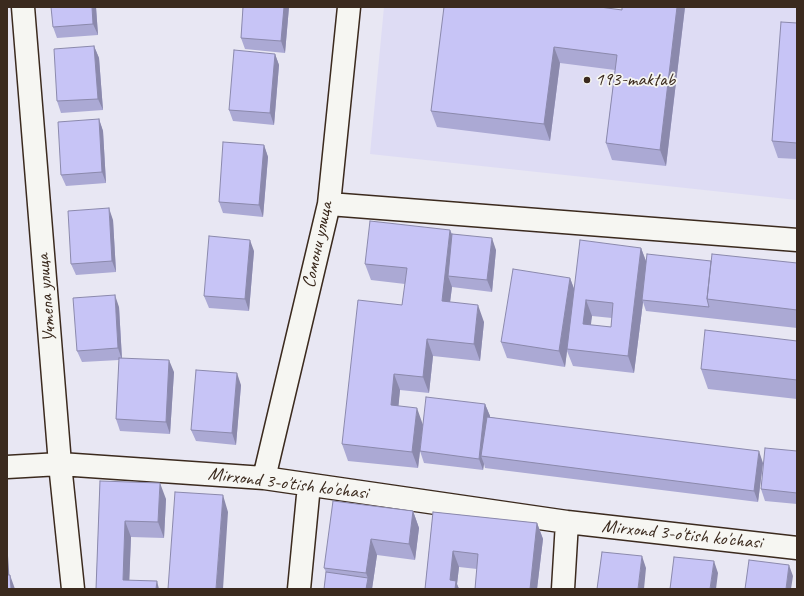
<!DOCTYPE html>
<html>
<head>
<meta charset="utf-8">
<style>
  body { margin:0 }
  #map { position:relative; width:804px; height:596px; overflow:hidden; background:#e8e7f3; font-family:Caveat,sans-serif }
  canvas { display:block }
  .frame { position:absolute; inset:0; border:8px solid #3b2a1e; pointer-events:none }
</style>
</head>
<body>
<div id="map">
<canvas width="804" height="596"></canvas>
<div class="frame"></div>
</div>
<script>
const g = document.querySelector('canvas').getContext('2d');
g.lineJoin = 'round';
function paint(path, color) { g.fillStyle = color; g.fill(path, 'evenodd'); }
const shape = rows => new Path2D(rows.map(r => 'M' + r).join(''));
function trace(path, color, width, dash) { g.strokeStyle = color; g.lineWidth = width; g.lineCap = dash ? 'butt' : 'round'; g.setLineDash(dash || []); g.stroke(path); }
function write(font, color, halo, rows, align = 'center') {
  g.font = font + ' Caveat,sans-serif'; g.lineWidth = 3.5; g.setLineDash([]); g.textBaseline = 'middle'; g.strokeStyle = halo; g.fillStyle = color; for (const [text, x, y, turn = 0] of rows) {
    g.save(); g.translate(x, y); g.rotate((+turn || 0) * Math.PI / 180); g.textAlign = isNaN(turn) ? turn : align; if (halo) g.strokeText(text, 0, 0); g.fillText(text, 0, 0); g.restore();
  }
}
const built = shape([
  [384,7,797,7,797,200,370,154]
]);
const minor = shape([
  [23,7,60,464,73,589],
  [329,204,797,240],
  [7,467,60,464,264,478,567,522,797,548],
  [264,478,329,204,349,7],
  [299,589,309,485],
  [563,589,567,522]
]);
const wall = shape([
  [96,7,98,35,57,38,53,27],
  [243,7,289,7,285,53,245,49,241,38],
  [622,7,685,7,666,166,612,160,606,143,615,70,560,63,550,141,437,127,431,111,622,10],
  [797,23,797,159,778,158,772,141],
  [94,46,99,58,103,110,61,113,57,101],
  [275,54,279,65,274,125,233,121,229,110],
  [99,119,103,131,106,183,66,186,61,175],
  [264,145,268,157,263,217,223,213,219,202],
  [113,220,116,272,76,275,71,264],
  [450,230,452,234,496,250,492,292,452,287,450,302,484,322,480,361,433,356,429,393,400,390,398,406,423,425,418,468,348,461,342,444,402,305,405,284,371,280,365,264],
  [641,248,646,261,711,261,797,263,797,328,646,311,643,302,634,373,573,366,567,351,565,367,507,358,501,342,570,278,574,289],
  [592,316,612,318,611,327,590,325],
  [254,251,249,311,209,308,204,296],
  [119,307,122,358,174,372,170,434,120,431,116,419,119,360,82,362,77,351],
  [797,341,797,399,708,389,701,369],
  [241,385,236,445,196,441,191,430],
  [485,404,490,416,490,417,763,463,758,502,485,468,484,464,483,470,424,463,420,451],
  [797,451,797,504,765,501,761,489],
  [100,481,166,499,164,538,131,537,129,580,96,589],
  [413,511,419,528,415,560,377,555,372,589,324,589,326,572,324,568],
  [433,512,537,523,543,539,537,589,475,589,477,569,459,567,457,584,459,589,425,589]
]);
const shadedWall = shape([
  [92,7,96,7,98,35,93,24],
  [284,7,289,7,285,53,281,41],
  [677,7,685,7,666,166,660,150],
  [94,46,99,58,103,110,98,99],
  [554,47,560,63,550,141,544,124],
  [275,54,279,65,274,125,270,113],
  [99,119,103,131,106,183,102,172],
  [264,145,268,157,263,217,259,205],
  [109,208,113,220,116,272,112,261],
  [450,230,456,246,448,276,452,287,448,318,442,301],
  [492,238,496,250,492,292,487,280],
  [250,240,254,251,249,311,245,299],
  [641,248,647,264,642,300,643,302,634,373,628,356],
  [570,278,576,294,567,349,567,351,565,367,559,351],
  [115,295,119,307,122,360,118,348],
  [586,300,592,316,589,340,583,324],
  [478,305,484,322,480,361,474,344],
  [427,339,433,356,429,393,423,377],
  [169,360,174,372,170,434,166,422],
  [237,373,241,385,236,445,232,433],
  [394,374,400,390,397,422,391,405],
  [485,404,490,416,485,457,481,456,484,464,483,470,479,459],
  [417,408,423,425,418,468,412,452],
  [759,451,763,463,758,502,754,491],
  [160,483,166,499,164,538,158,522],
  [223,495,228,512,223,589,216,589],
  [413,511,419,528,415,560,409,544],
  [125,521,131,537,129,589,123,580],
  [537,523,543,539,537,589,530,589],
  [371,539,377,555,372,589,366,573],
  [7,541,10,585,7,578],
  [453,551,459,567,457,584,459,589,453,589,450,580],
  [642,556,646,568,644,589,638,589],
  [714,561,718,573,716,589,710,589],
  [789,565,793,576,791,589,786,589],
  [10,575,15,589,11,589],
  [368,578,372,589,366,589],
  [157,581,159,589,156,589]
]);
const building = shape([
  [51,7,92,7,93,24,53,27,51,7],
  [243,7,284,7,281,41,241,38,243,7],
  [444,7,600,7,622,10,622,7,677,7,660,150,606,143,617,55,554,47,544,124,431,111,444,7],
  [781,22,797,23,797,143,772,141,781,22],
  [94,46,98,99,57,101,54,49,94,46],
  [234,50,275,54,270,113,229,110,234,50],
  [99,119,102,172,61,175,58,122,99,119],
  [223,142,264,145,259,205,219,202,223,142],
  [109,208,112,261,71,264,68,211,109,208],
  [370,221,450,230,442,301,478,305,474,344,427,339,423,377,394,374,391,405,417,408,412,452,342,444,358,300,402,305,407,268,365,264,370,221],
  [452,234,492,238,487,280,448,276,452,234],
  [209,236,250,240,245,299,204,296,209,236],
  [580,240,641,248,628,356,567,349,580,240],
  [586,300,613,303,611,327,583,324,586,300],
  [647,254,711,261,707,299,709,307,642,300,647,254],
  [712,254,797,263,797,310,707,299,712,254],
  [513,269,570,278,559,351,501,342,513,269],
  [115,295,118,348,77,351,73,298,115,295],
  [705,330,797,341,797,380,701,369,705,330],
  [119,358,169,360,166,422,116,419,119,358],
  [196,370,237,373,232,433,191,430,196,370],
  [426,397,485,404,479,459,420,451,426,397],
  [487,417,759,451,754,491,481,456,487,417],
  [765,448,797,451,797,493,761,489,765,448],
  [100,481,160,483,158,522,125,521,123,580,157,581,156,589,96,589,100,481],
  [175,492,223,495,216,589,168,589,175,492],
  [333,501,413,511,409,544,371,539,366,573,324,568,333,501],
  [433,512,537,523,530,589,475,589,478,554,453,551,450,580,456,581,455,589,425,589,433,512],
  [602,552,642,556,638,589,597,589,602,552],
  [674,557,714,561,710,589,670,589,674,557],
  [749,560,789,565,786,589,745,589,749,560],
  [326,572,368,578,366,589,324,589,326,572],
  [7,575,10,575,11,589,7,589,7,575]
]);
const markers = [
  [587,80,4,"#3b2a1e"]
];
const poiNames = [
  ["193-maktab",595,80]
];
const streetNames = [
  ["Сомони улица",318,245,-78],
  ["Учтепа улица",47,298,-95],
  ["Mirxond 3-o'tish ko'chasi",288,484,7],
  ["Mirxond 3-o'tish ko'chasi",682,535,6]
];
paint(built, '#dedcf4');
trace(minor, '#3b2a1e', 25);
trace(minor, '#f6f6f2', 22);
paint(wall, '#aba9d4');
paint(shadedWall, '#8b89ac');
paint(building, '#c7c4f6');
trace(building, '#8b89ac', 1);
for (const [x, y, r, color] of markers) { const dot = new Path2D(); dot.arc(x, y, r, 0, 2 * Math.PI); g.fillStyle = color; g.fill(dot); trace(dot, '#f6f6f2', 1.5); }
write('19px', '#3b2a1e', '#f6f6f2', poiNames, 'left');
write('19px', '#3b2a1e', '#f6f6f2', streetNames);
</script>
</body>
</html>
